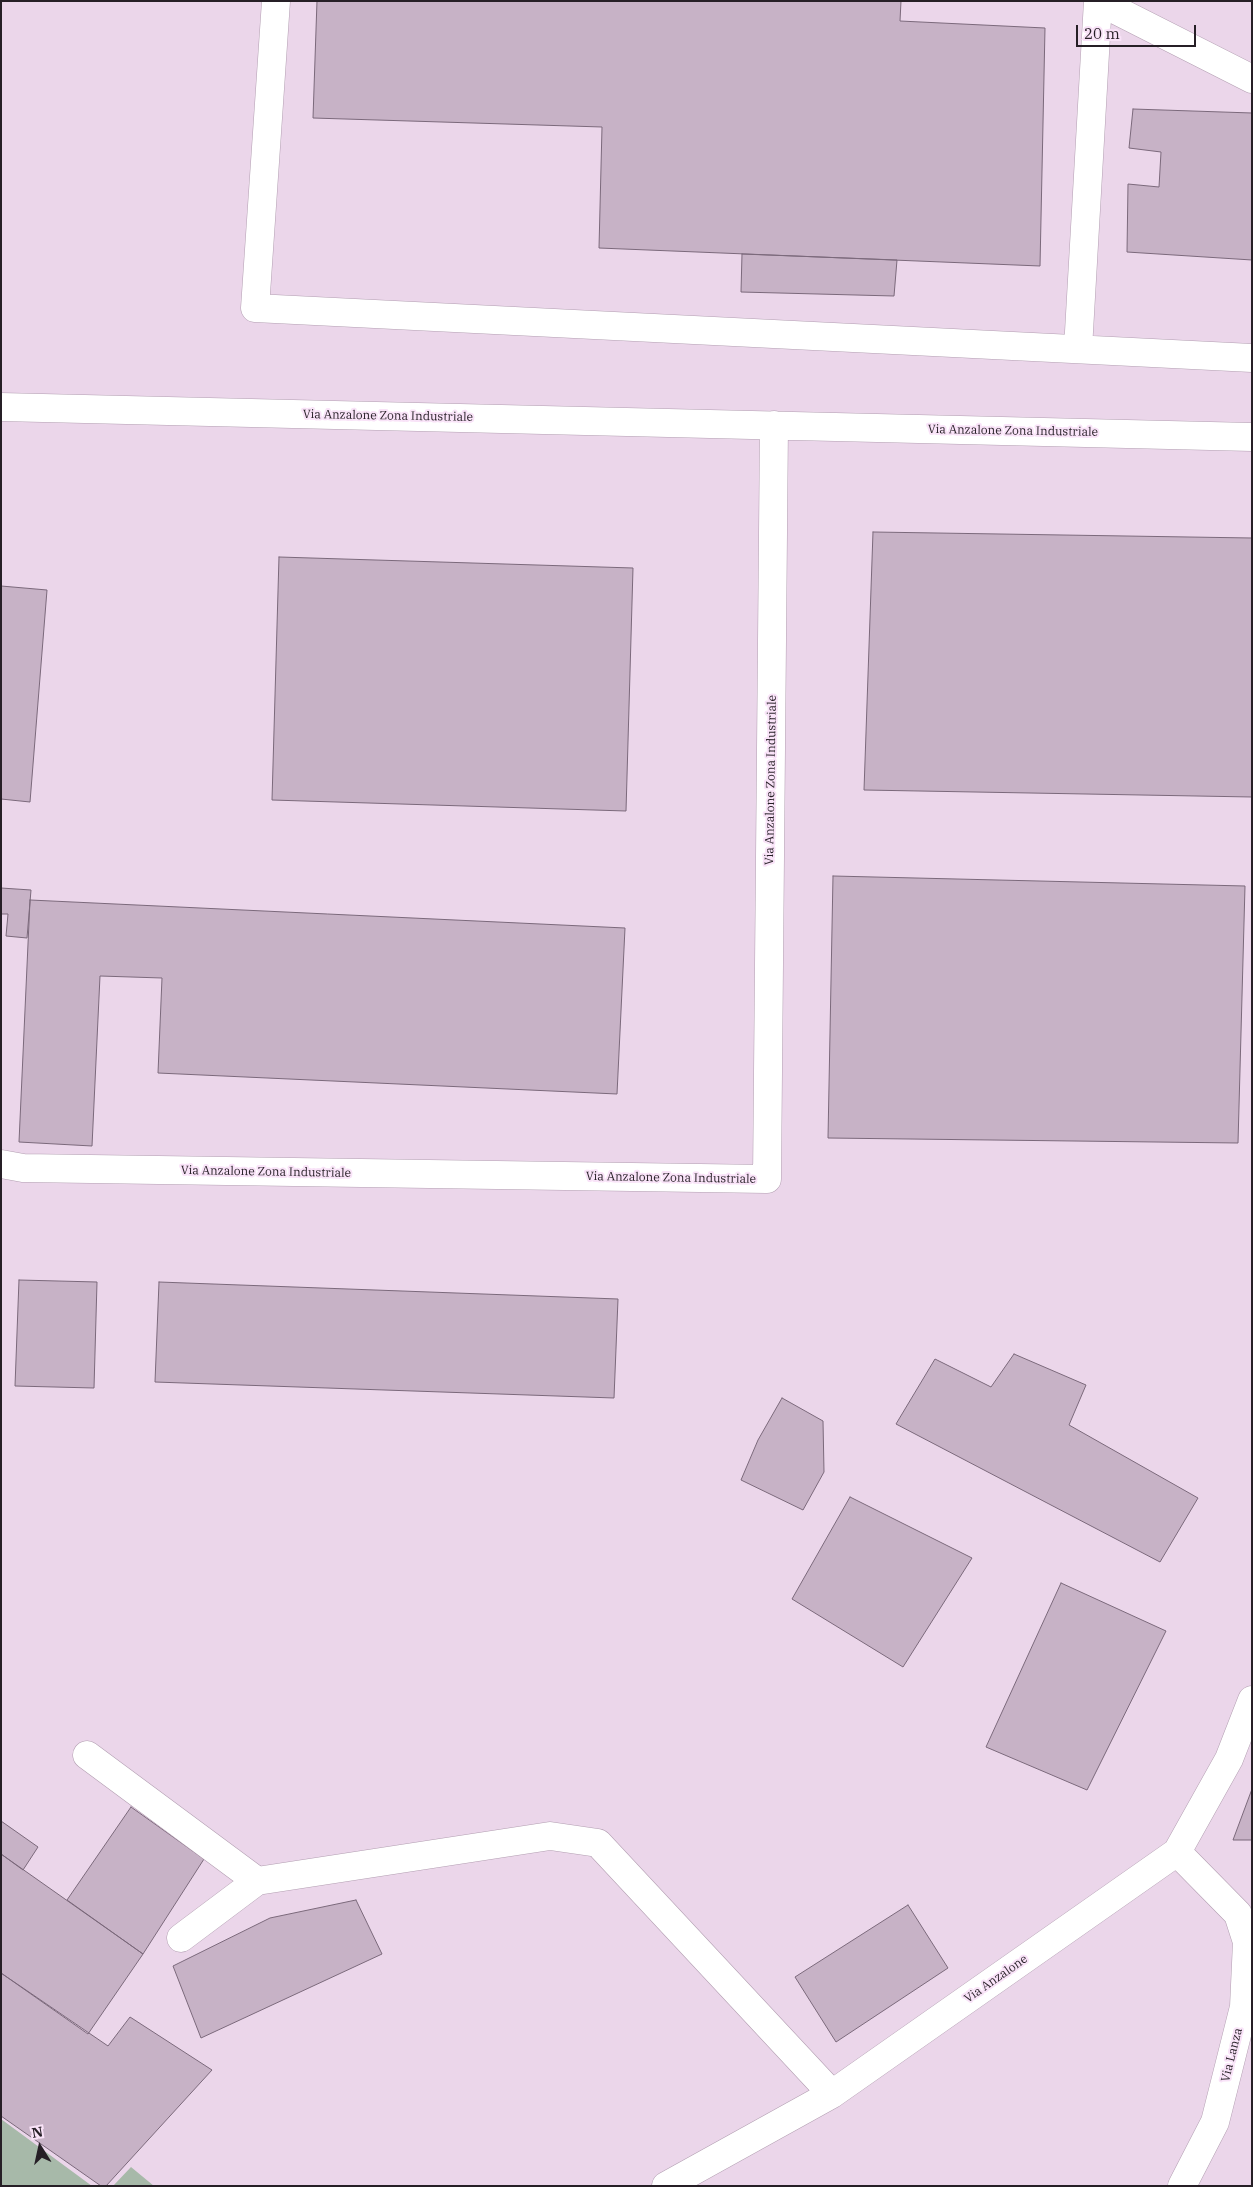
<!DOCTYPE html>
<html>
<head>
<meta charset="utf-8">
<style>
  body { margin:0 }
  #map { position:relative; width:1253px; height:2187px; overflow:hidden; background:#ebd6ea; font-family:"IBM Plex Serif",serif }
  canvas { display:block }
  .frame { position:absolute; inset:0; border:2px solid #261f26; pointer-events:none }
  .north { position:absolute; left:15px; top:2122px; width:50px; height:50px; -webkit-text-stroke:4px #f9e3f8; paint-order:stroke; rotate:350deg; font-size:14px; font-weight:700; line-height:20px; text-align:center; color:#261f26 }
  .north::after { content:''; display:block; margin:auto; width:18px; height:22px; background:#261f26; clip-path:polygon(50% 0,100% 100%,50% 72%,0 100%) }
  .scale { position:absolute; left:1076px; top:25px; width:120px; height:22px; box-sizing:border-box; border:2px solid #261f26; border-top:0; padding-left:6px; font-size:15px; line-height:18px; white-space:nowrap; color:#261f26; -webkit-text-stroke:4px #f9e3f8; paint-order:stroke }
</style>
</head>
<body>
<div id="map">
<canvas width="1253" height="2187"></canvas>
<div class="frame"></div>
<div class="north">N</div>
<div class="scale">20 m</div>
</div>
<script>
const g = document.querySelector('canvas').getContext('2d');
g.lineJoin = 'round';
function paint(path, color) { g.fillStyle = color; g.fill(path, 'evenodd'); }
const shape = rows => new Path2D(rows.map(r => 'M' + r).join(''));
function trace(path, color, width, dash) { g.strokeStyle = color; g.lineWidth = width; g.lineCap = dash ? 'butt' : 'round'; g.setLineDash(dash || []); g.stroke(path); }
function write(font, color, halo, rows, align = 'center') {
  g.font = font + ' "IBM Plex Serif",serif'; g.lineWidth = 4; g.setLineDash([]); g.textBaseline = 'middle'; g.strokeStyle = halo; g.fillStyle = color; for (const [text, x, y, turn = 0] of rows) {
    g.save(); g.translate(x, y); g.rotate((+turn || 0) * Math.PI / 180); g.textAlign = isNaN(turn) ? turn : align; if (halo) g.strokeText(text, 0, 0); g.fillText(text, 0, 0); g.restore();
  }
}
const green = shape([
  [1,2119,92,2186,1,2186],
  [131,2167,154,2186,113,2186]
]);
const building = shape([
  [317,1,901,1,900,21,1045,28,1040,266,599,248,602,127,313,118,317,1],
  [1133,109,1252,113,1252,260,1127,252,1128,184,1159,187,1161,152,1129,148,1133,109],
  [742,254,897,260,894,296,741,292,742,254],
  [873,532,1252,538,1252,797,864,790,873,532],
  [279,557,633,568,626,811,272,800,279,557],
  [1,586,47,590,30,802,1,799,1,586],
  [833,876,1245,886,1238,1143,828,1138,833,876],
  [1,888,31,890,27,938,6,936,8,914,1,914,1,888],
  [30,900,625,928,617,1094,158,1073,162,978,100,976,92,1146,19,1142,30,900],
  [19,1280,97,1282,94,1388,15,1386,19,1280],
  [159,1282,618,1299,614,1398,155,1382,159,1282],
  [1014,1354,1086,1385,1069,1425,1198,1498,1160,1562,896,1424,935,1359,991,1387,1014,1354],
  [782,1398,823,1421,824,1472,803,1510,741,1480,758,1440,782,1398],
  [850,1497,972,1558,903,1667,792,1599,850,1497],
  [1061,1583,1166,1631,1087,1790,986,1747,1061,1583],
  [1252,1789,1252,1840,1233,1840,1252,1789],
  [131,1807,204,1859,143,1954,67,1900,131,1807],
  [1,1821,38,1847,23,1870,1,1854,1,1821],
  [1,1854,143,1954,88,2034,1,1973,1,1854],
  [356,1900,382,1954,201,2038,173,1966,270,1918,356,1900],
  [908,1905,948,1968,836,2042,795,1977,908,1905],
  [1,1973,108,2046,130,2017,212,2070,106,2186,101,2186,1,2116,1,1973]
]);
const minor = shape([
  [276,1,255,308,1252,358],
  [1098,1,1252,79],
  [1078,349,1098,1],
  [1,407,1252,437],
  [1,1164,23,1168,767,1179,774,425],
  [87,1755,257,1881,550,1836,598,1843,832,2094],
  [1177,1852,1238,1914,1247,1942,1244,2007,1215,2122,1182,2186],
  [181,1938,257,1881],
  [666,2186,832,2094,1177,1852,1229,1759,1252,1700]
]);
const streetNames = [
  ["Via Anzalone Zona Industriale",388,416,1],
  ["Via Anzalone Zona Industriale",1013,431,1],
  ["Via Anzalone Zona Industriale",771,780,-89],
  ["Via Anzalone Zona Industriale",266,1172,1],
  ["Via Anzalone Zona Industriale",671,1178,1],
  ["Via Anzalone",996,1979,-35],
  ["Via Lanza",1232,2055,-76]
];
paint(green, '#a7b9a9');
paint(building, '#c7b2c6');
trace(building, '#7b697b', 1);
trace(minor, '#b29eb1', 29);
trace(minor, '#fff', 28);
write('12px', '#261f26', '#f9e3f8', streetNames);
</script>
</body>
</html>
